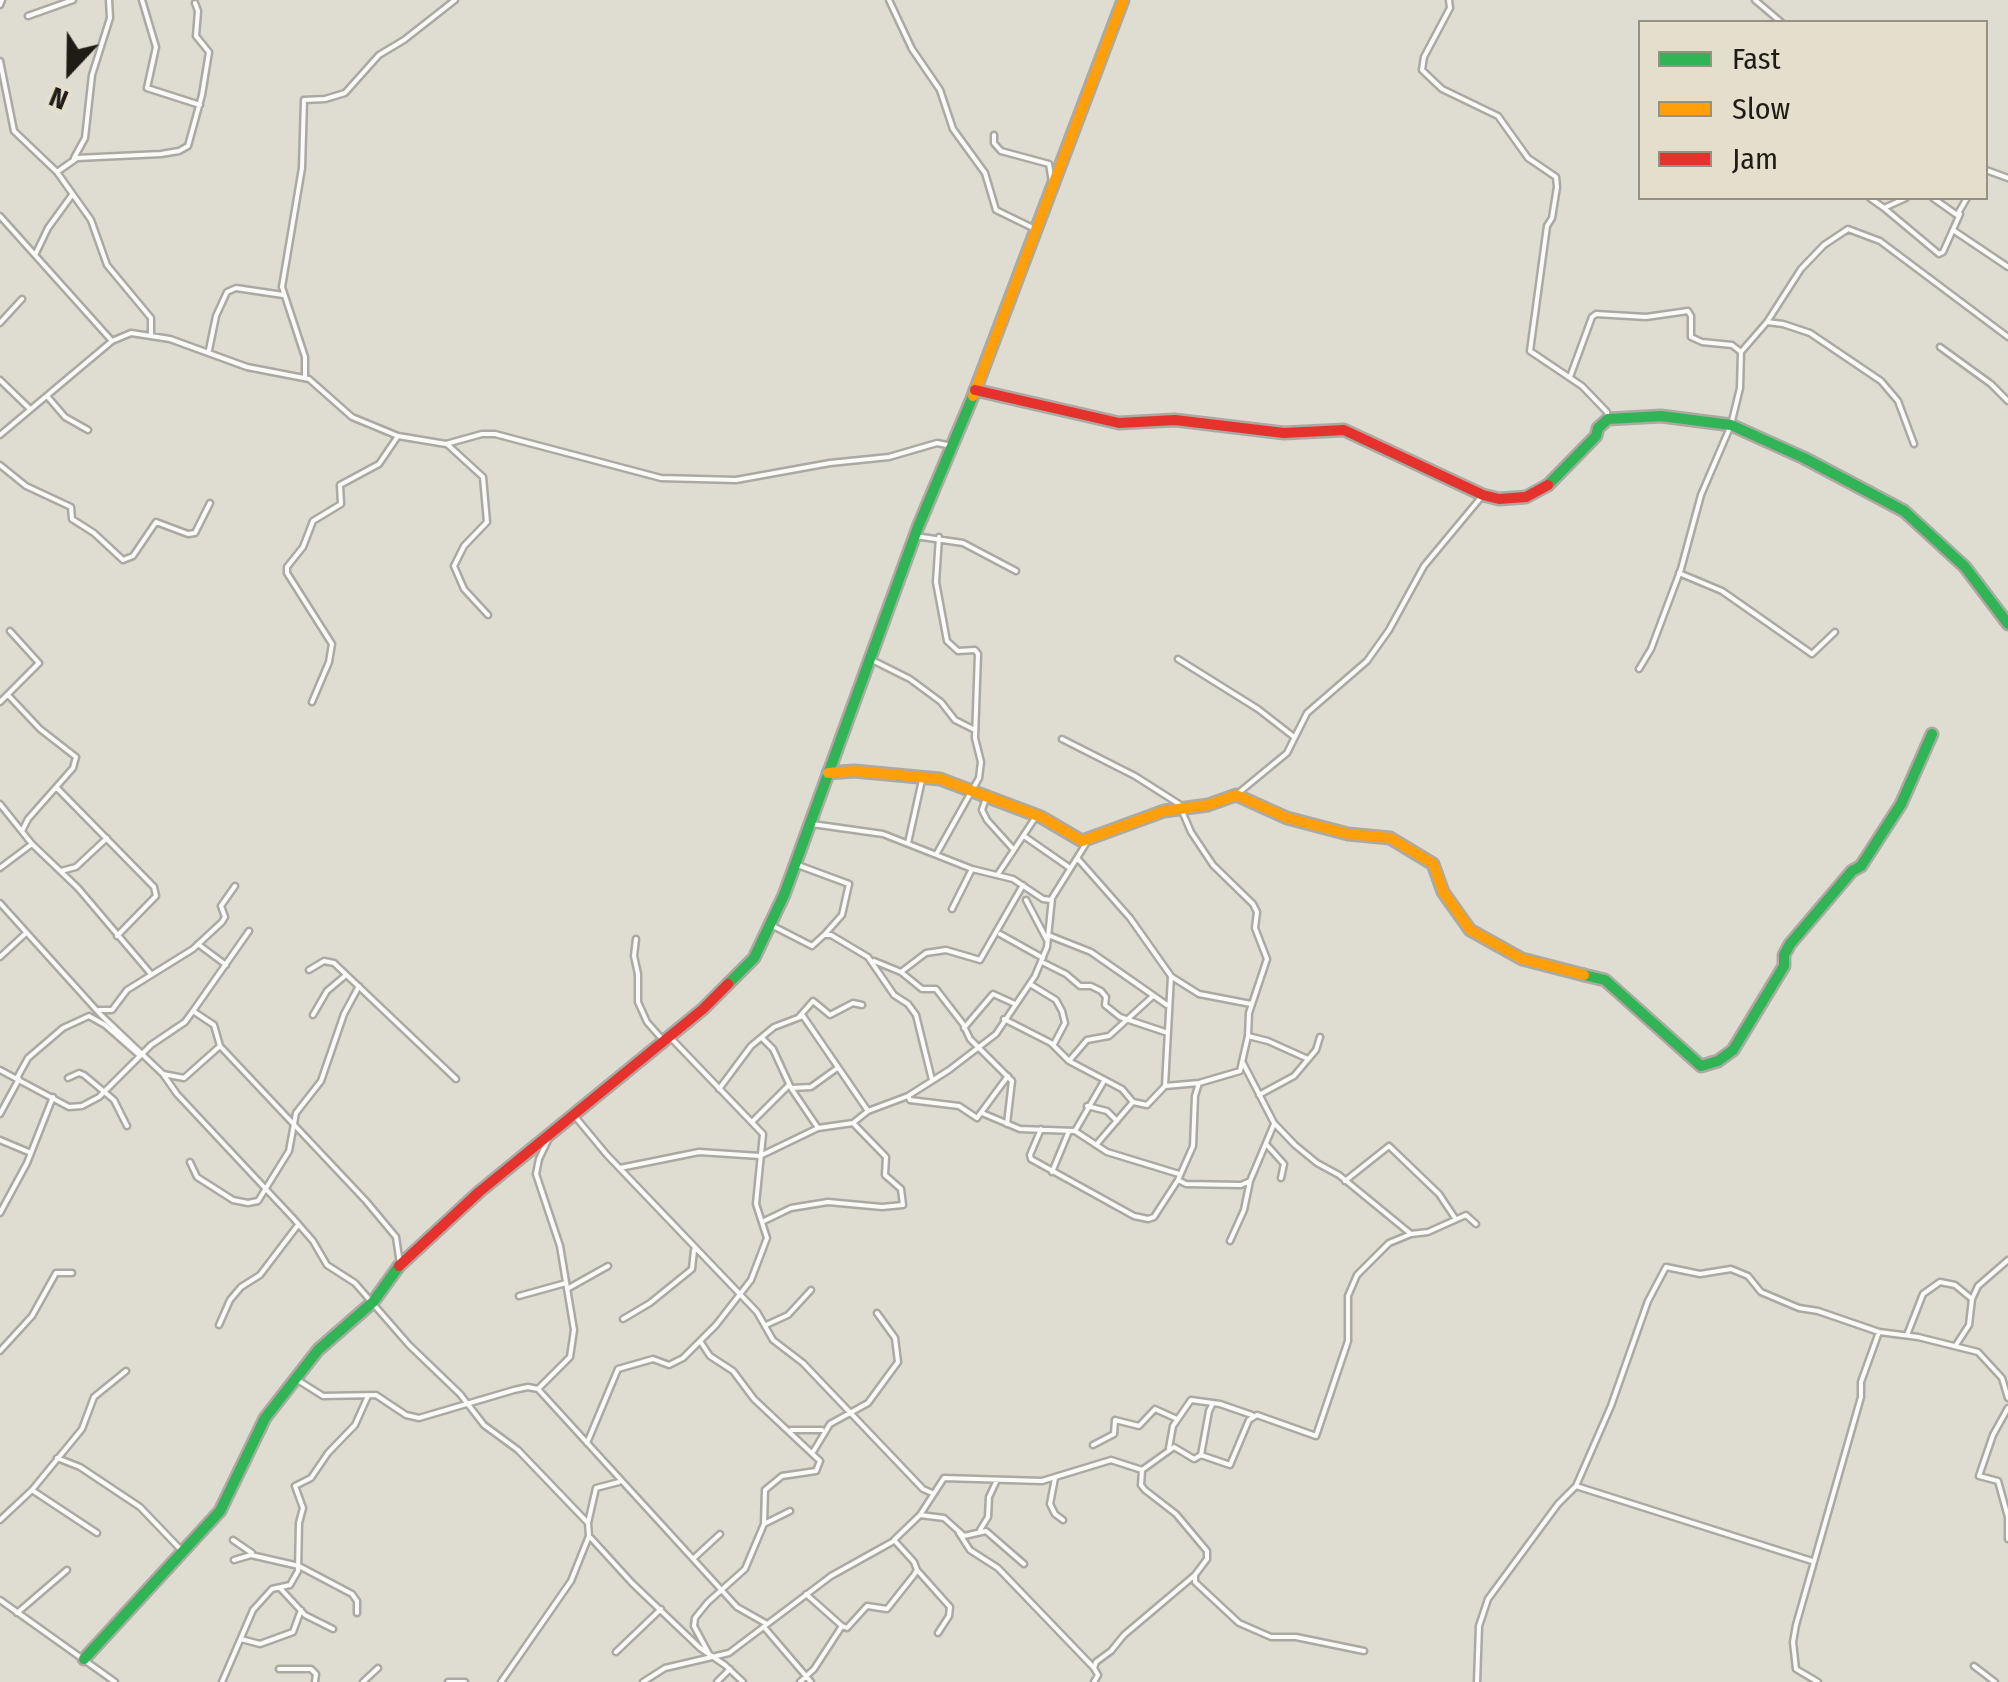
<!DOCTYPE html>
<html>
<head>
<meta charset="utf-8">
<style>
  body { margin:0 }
  #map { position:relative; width:2008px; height:1682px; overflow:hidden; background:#dfdcd2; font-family:"Fira Sans Condensed",sans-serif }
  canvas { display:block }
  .legend { position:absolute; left:1638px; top:20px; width:350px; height:180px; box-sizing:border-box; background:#e4dfcd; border:2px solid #959183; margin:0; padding:12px 18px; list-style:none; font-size:30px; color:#1e1c15 }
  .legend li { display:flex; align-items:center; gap:20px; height:50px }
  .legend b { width:50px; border:2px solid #959183 }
  .north { position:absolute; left:20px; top:20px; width:100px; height:100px; -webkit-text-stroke:8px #e4dfcd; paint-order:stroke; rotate:202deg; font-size:28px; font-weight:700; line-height:40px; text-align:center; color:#1e1c15 }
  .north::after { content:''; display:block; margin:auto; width:35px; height:45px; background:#1e1c15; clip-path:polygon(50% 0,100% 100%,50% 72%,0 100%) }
</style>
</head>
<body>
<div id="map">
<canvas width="2008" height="1682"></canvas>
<ul class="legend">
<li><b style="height:12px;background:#30b455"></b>Fast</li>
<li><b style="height:12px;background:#ff9f0a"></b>Slow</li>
<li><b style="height:12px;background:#e5322d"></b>Jam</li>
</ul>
<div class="north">N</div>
</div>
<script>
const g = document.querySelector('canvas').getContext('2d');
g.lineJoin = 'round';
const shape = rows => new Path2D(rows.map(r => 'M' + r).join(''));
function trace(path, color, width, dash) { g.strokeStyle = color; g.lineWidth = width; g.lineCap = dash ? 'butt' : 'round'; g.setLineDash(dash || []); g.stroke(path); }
const street = shape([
  [142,0,156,47,147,88,200,105],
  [889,0,912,49,940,90,953,129,985,173,996,210,1035,229],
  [1449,0,1450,8,1424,57,1422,70,1442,89,1498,116,1528,158,1556,177,1557,187,1552,218,1547,226,1530,351,1582,386,1607,412,1608,419],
  [1755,0,1781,22],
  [0,5,2,0],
  [28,16,73,0],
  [0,61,14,131,57,172,91,220,107,265,151,318,151,335],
  [994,135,994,143,1001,151,1049,164,1052,182],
  [74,158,85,138,92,75,110,18,109,0],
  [1986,170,2008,178],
  [57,172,77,158,161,154,179,151,188,146,202,95,209,52,196,36,198,11,195,3],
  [1870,198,1884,208,1906,198],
  [1933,198,1957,215,1967,198],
  [1884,208,1939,254,1943,252,1960,214],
  [0,216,112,341],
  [1953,230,2008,267],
  [36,253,48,228,72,195],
  [1767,322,1783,324,1810,333,1881,381,1898,401,1914,444],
  [0,323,22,299],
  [1940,347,1991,384,2008,401],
  [209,350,216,316,227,292,236,288,283,295],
  [1741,352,1767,322,1801,269,1824,245,1848,229,1880,241,2008,337],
  [1570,377,1592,317,1596,314,1646,317,1688,311,1691,316,1691,337,1702,342,1732,345,1741,352,1740,388,1731,425,1701,495,1681,569,1651,649,1639,669],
  [305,378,305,357,282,287,302,168,304,100,325,99,345,93,379,55,404,40,455,0],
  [0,380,29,408],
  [47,396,65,417,88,430],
  [0,435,112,341,131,333,170,339,247,367,309,379,352,417,398,436,446,444,482,434,495,434,661,478,736,480,830,463,889,457,937,443,952,446],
  [448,445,483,477,487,522,464,546,454,566,464,589,488,615],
  [0,465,26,486,71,507,72,519,94,533,123,560,133,556,156,522,188,534,195,533,210,503],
  [915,536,963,543,1016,571],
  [1679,573,1722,591,1812,654,1835,632],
  [870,659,910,679,941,702,955,720,975,730],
  [1178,659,1258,709,1294,737],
  [8,695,40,729,76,757,73,768,28,819,22,831],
  [0,702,39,663,10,631],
  [312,702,329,662,332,644,287,573,287,567,303,547,313,521,341,504,340,485,379,464,398,436],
  [57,788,154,887,156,896,117,936],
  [1236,795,1287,753,1307,713,1367,661,1389,630,1424,566,1483,495],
  [986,798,982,810,987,820,1014,850],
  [0,804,32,844,78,888,151,974],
  [812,824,883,834,972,869,1013,879,1043,899,1051,900],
  [1024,836,1070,868],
  [908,843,922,780],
  [937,853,979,778,981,762,975,738,978,654,975,650,958,651,947,641,936,582,939,537],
  [1078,859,1130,918,1171,976,1165,1086],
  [795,864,849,884,842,915,825,934],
  [0,868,32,844],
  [61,871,76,867,107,838],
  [998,874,1037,815],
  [1026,900,1047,940],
  [0,903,101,1015,163,1074,177,1094,293,1218,313,1241,327,1265,355,1283,409,1345,460,1394,484,1425,518,1450,588,1523,589,1536,571,1581,501,1682],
  [952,909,972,869],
  [771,925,812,946,824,935,831,935,868,957,894,995,908,1004,916,1015,932,1080],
  [249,931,193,1011,214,1025,220,1046,366,1201,396,1237,400,1264],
  [1000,934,1043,958],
  [1048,935,1091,952,1167,1005],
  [636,939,634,956,638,974,638,1002,647,1022,662,1039],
  [198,944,226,965],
  [0,957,26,933],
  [874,961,901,972,922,989,936,989,963,1024,970,1039,1012,1081,1007,1124],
  [1044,963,1066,974,1080,986,1091,986,1101,991,1106,997,1105,1005,1120,1017,1165,1032],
  [309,970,324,961,334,963,456,1079],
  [901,972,926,953,946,950,980,960,1023,885],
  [1172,977,1199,994,1251,1004],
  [1030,984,1056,1000,1062,1011,1065,1023,1054,1044],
  [99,1010,112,1010,127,990,193,949,222,922,225,917,221,906,235,886],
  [313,1015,327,991,346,975],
  [799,1017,813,1001,830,1015,853,1003,862,1005],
  [1004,1019,1051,1043,1069,1061,1122,1089,1133,1102,1147,1105,1165,1086,1199,1083,1240,1071,1248,1036,1249,1013,1267,959,1255,928,1257,912,1253,904,1213,865,1191,832,1179,804,1135,776,1062,739],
  [964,1028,993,994,1015,1004],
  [1248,1036,1268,1041,1308,1059],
  [762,1038,773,1049,791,1088,811,1087,836,1069],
  [1069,1061,1087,1040,1109,1036,1153,996],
  [1243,1063,1274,1123,1295,1145,1317,1163,1339,1175,1411,1234],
  [0,1070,69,1107,82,1106,99,1097,151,1045,185,1022,193,1011],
  [163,1074,184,1078,220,1046],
  [17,1078,28,1058,63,1028,89,1016,105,1025,138,1054],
  [68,1078,79,1073,84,1075,114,1100,127,1126],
  [791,1088,818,1128],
  [719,1089,751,1046,774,1027,803,1016,868,1111],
  [1259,1095,1294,1076,1316,1050,1320,1037],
  [908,1096,910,1100,959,1106,977,1118,1008,1076],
  [1087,1106,1107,1111,1117,1121],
  [982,1113,1020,1129,1075,1131,1107,1152,1179,1174],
  [0,1114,19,1079],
  [573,1114,607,1155,757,1312,773,1340,803,1363,923,1489,932,1493],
  [753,1121,789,1085],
  [1041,1129,1030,1155,1031,1159,1134,1216,1148,1219,1154,1217,1178,1180,1193,1146,1195,1096,1199,1083],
  [1075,1131,1104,1081],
  [0,1140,31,1153],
  [1096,1145,1132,1103],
  [1267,1145,1284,1164,1281,1178],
  [190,1162,197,1177,233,1200,248,1203,258,1201,289,1151,296,1113,321,1081,344,1014,359,986],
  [620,1168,699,1152,760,1156,818,1128,853,1123,868,1111,908,1096,949,1070,996,1034,1035,976,1047,947,1052,898,1087,842],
  [1052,1172,1069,1131],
  [1178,1180,1186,1184,1241,1185,1250,1181,1274,1124],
  [1345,1181,1389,1146,1439,1194,1455,1218],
  [0,1213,27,1163,53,1097],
  [764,1221,791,1208,828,1202,882,1207,903,1205,901,1189,885,1175,886,1157,853,1123],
  [1230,1241,1244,1210,1250,1181],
  [567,1289,608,1266],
  [519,1296,566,1283],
  [623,1319,650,1303,692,1269,694,1250],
  [219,1325,230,1300,241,1287,260,1275,298,1225],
  [766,1325,788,1315,811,1290],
  [1907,1335,1923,1294,1940,1282,1955,1285,1972,1299],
  [700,1341,710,1356,733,1371,754,1399,820,1461,816,1471,782,1476,765,1490,764,1524],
  [1956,1345,1969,1325,1972,1299,1978,1286,2008,1260],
  [0,1351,32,1316,56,1273,72,1273],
  [296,1379,323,1396,376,1395,406,1415,419,1418,514,1390,528,1387,538,1389,737,1607,767,1624],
  [538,1389,570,1357,574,1330,560,1246,536,1174,539,1159,551,1134],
  [2008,1408,1993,1435,1979,1476,1998,1481,2008,1517,2008,1539],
  [791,1430,822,1430],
  [587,1443,618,1369,653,1359,669,1365,683,1358,716,1325,751,1280,767,1238,756,1204,763,1134,668,1035],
  [1093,1445,1114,1434,1115,1420,1139,1426,1155,1409,1177,1419],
  [1169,1448,1173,1426,1191,1400,1220,1404,1252,1415],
  [813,1452,830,1424,868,1403,898,1362,895,1338,877,1313],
  [1201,1455,1209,1411,1213,1403],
  [57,1458,80,1467,140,1507,184,1553],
  [1142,1470,1141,1485,1145,1490,1176,1514,1207,1551,1207,1559,1195,1575,1195,1582,1239,1623,1271,1637,1296,1637,1364,1651],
  [1055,1478,1050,1504,1055,1514,1063,1520],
  [1576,1486,1812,1561],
  [32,1490,97,1533],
  [920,1515,944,1518,964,1536,986,1531,1024,1564],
  [0,1520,32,1490,82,1429,94,1397,126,1371],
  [588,1523,596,1488,619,1482],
  [980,1530,988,1517,989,1497,997,1480],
  [959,1533,970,1550,998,1568,1094,1668,1098,1675,1094,1682],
  [591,1538,632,1583,700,1648,725,1665,743,1682],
  [233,1540,252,1553],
  [693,1559,720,1534],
  [234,1560,251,1555,299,1566,352,1594,357,1601,357,1613],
  [917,1570,950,1607,949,1616,938,1633],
  [280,1588,305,1615,333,1629],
  [806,1594,842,1626],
  [0,1600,115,1682],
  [17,1613,67,1570],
  [764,1627,811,1682],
  [241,1639,260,1644,293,1632,301,1610],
  [616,1652,661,1609],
  [708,1652,694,1626,695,1618,708,1602,745,1569,764,1524,790,1511],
  [1974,1666,1995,1682],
  [1094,1668,1096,1662,1111,1651,1124,1635,1195,1575],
  [279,1669,311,1669,316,1674,315,1682],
  [222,1682,253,1610,272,1589,290,1585,298,1571,299,1523,303,1508,295,1486,311,1478,328,1453,355,1425,368,1396],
  [363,1682,378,1668],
  [448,1682,465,1682],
  [643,1682,665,1668,729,1653,831,1576,892,1542],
  [717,1682,730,1669],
  [800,1682,814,1669,842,1626,847,1628,867,1606,887,1609,914,1575,917,1570,914,1562,894,1540,920,1515,944,1478,1042,1481,1111,1460,1142,1470,1174,1447,1194,1459,1201,1455,1230,1465,1249,1420,1257,1415,1316,1436,1348,1341,1348,1296,1357,1275,1389,1243,1411,1234,1428,1232,1466,1215,1476,1224],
  [1477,1682,1479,1626,1488,1599,1558,1504,1576,1486,1611,1406,1648,1301,1666,1267,1700,1274,1731,1269,1748,1276,1761,1292,1799,1308,1818,1311,1879,1332,1918,1337,1978,1352,2002,1378,2008,1398],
  [1818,1682,1796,1669,1793,1642,1796,1625,1861,1397,1861,1382,1879,1332]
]);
const fast = shape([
  [1548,485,1596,436,1598,428,1608,419,1661,416,1731,425,1804,458,1904,511,1965,567,2008,624],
  [1584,975,1605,980,1701,1066,1718,1061,1733,1050,1784,966,1784,955,1790,944,1852,871,1861,866,1901,804,1932,734],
  [728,984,754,958,784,895,918,527,973,396],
  [84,1659,220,1511,265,1418,318,1350,373,1302,399,1266]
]);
const slow = shape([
  [973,396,1123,0],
  [828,773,854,771,940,779,1041,817,1082,841,1164,811,1208,805,1236,795,1287,818,1348,834,1390,838,1433,864,1443,892,1470,930,1522,959,1584,975]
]);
const jam = shape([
  [975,390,1119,423,1175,420,1284,433,1344,430,1483,495,1499,499,1526,497,1548,485],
  [399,1266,479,1192,703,1009,728,984]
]);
trace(street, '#aba9a2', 9);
trace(fast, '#aba9a2', 15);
trace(slow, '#aba9a2', 15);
trace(jam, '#aba9a2', 15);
trace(street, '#fafaf8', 4);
trace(fast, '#30b455', 10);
trace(slow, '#ff9f0a', 10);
trace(jam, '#e5322d', 10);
</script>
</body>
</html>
